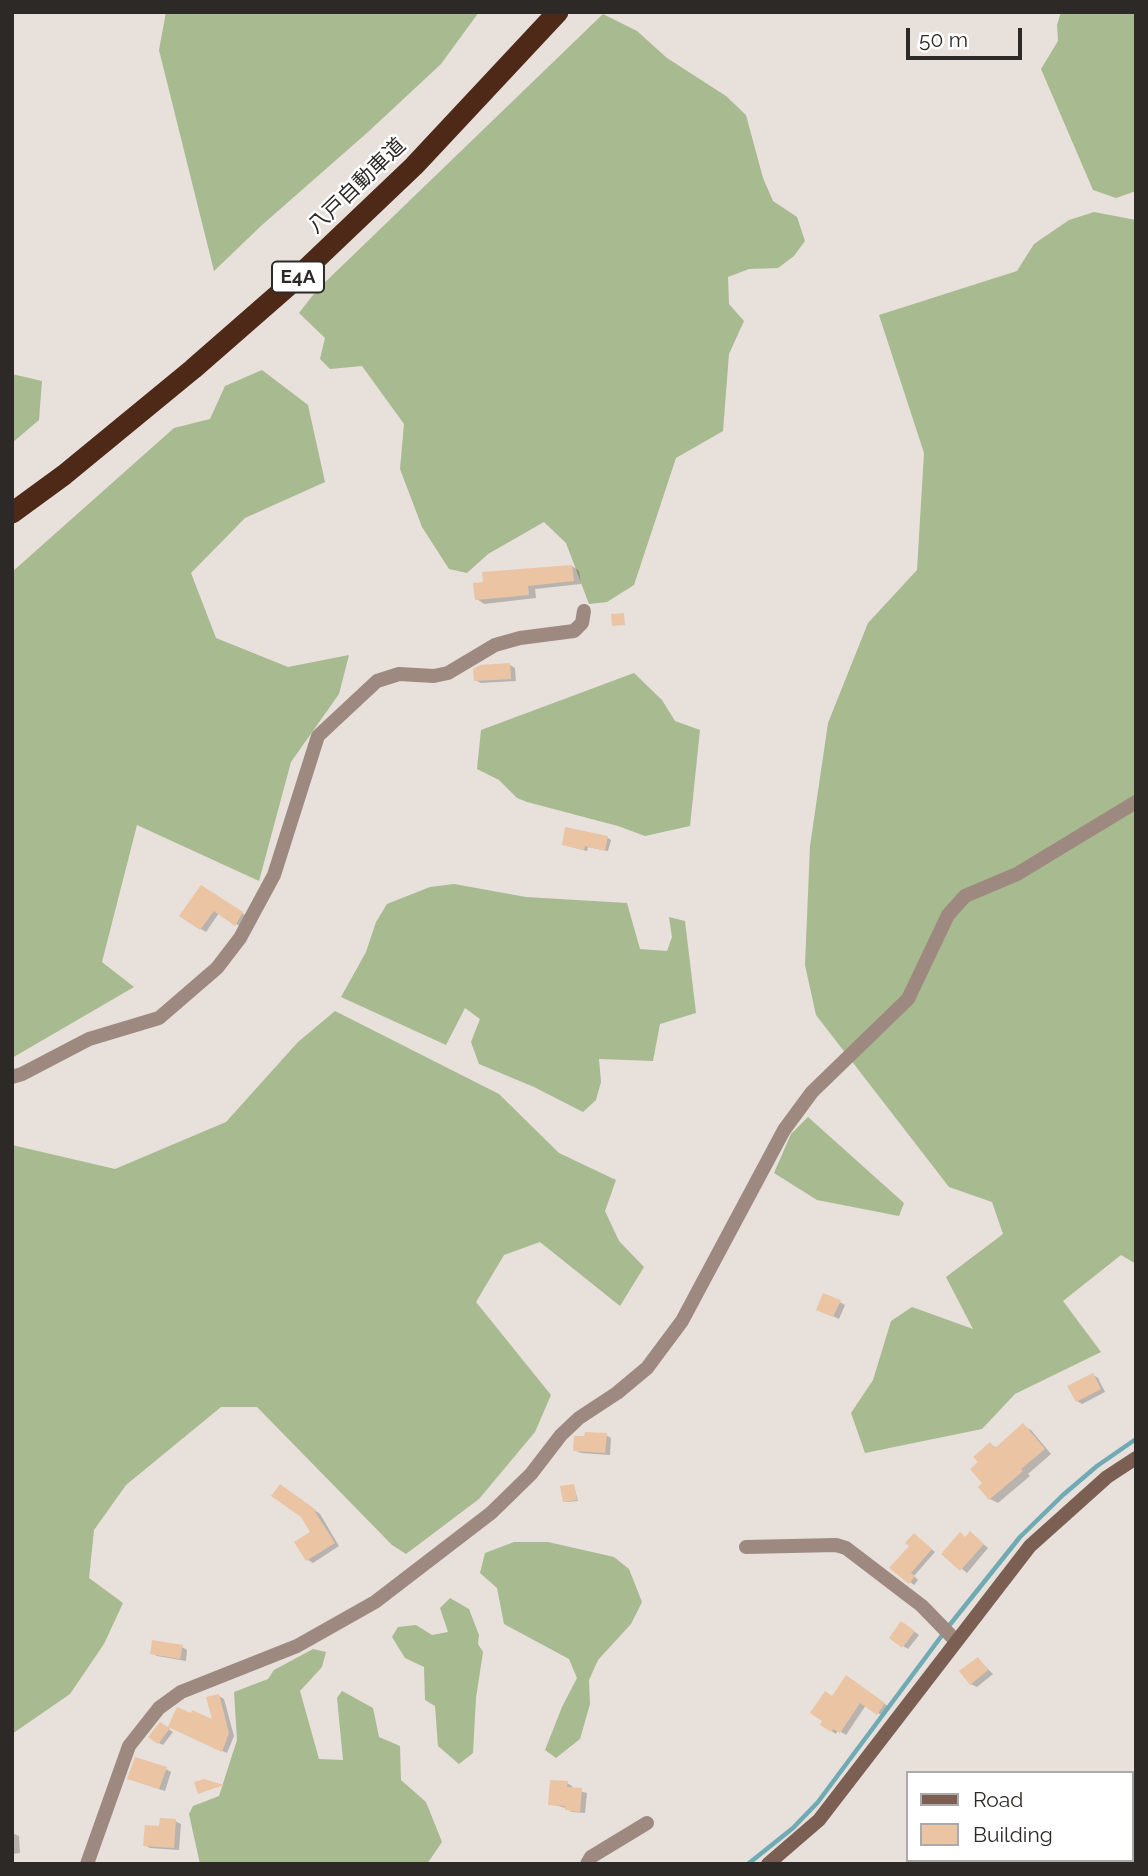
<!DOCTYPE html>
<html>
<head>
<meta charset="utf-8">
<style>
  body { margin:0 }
  #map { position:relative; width:1148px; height:1876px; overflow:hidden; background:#e7e0db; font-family:Raleway,sans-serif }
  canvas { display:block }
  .frame { position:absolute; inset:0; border:14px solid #2c2927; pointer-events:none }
  .legend { position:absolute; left:906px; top:1771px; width:228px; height:91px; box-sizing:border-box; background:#fff; border:2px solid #aba9a9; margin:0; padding:9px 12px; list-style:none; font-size:21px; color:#2c2927 }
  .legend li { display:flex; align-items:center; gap:14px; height:35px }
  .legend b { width:35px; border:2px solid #aba9a9 }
  .scale { position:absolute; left:906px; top:28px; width:116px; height:32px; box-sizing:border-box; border:4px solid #2c2927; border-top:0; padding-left:9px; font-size:21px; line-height:24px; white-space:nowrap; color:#2c2927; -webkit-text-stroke:5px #fff; paint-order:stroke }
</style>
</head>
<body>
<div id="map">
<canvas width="1148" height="1876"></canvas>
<div class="frame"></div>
<ul class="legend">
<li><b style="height:9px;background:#7c5f53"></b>Road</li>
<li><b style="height:19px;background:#ebc4a3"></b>Building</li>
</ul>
<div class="scale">50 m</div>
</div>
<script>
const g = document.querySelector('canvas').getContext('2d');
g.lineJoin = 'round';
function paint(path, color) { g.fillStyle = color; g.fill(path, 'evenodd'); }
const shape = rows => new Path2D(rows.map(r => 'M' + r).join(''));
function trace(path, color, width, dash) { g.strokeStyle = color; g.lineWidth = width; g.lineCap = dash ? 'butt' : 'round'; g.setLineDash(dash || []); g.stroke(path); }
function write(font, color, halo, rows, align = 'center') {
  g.font = font + ' Raleway,"Noto Sans JP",sans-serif'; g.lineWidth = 5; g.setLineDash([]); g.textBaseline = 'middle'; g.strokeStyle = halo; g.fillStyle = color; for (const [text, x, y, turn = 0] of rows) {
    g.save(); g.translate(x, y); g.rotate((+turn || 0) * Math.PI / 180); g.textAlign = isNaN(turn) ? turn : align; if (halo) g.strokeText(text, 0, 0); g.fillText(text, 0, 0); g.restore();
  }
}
const forest = shape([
  [166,12,479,12,441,64,368,132,262,225,214,271,159,50],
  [1061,12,1136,12,1136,191,1116,198,1093,190,1041,69,1058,41,1057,25],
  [603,14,637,31,667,58,726,96,746,115,763,178,773,201,797,217,805,241,794,256,778,268,749,269,728,277,729,304,744,321,729,354,723,431,676,458,634,585,607,602,589,604,566,543,544,522,488,554,467,573,449,569,422,527,400,469,404,424,362,366,330,369,320,359,325,338,299,313,317,290],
  [1094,212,1136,220,1136,1264,1121,1255,1063,1301,1101,1352,1015,1394,982,1429,865,1453,851,1413,873,1380,891,1321,912,1307,973,1329,946,1277,1003,1234,992,1202,949,1187,816,1015,805,965,810,846,828,723,868,623,917,570,924,453,879,315,1017,271,1034,244,1069,220],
  [262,370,308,405,325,482,245,518,191,573,216,638,288,667,349,655,339,694,291,762,259,881,137,825,102,962,134,987,12,1058,12,572,174,428,210,419,225,386],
  [12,374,42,381,39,420,12,443],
  [634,673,662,700,675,721,700,730,690,826,645,836,618,826,527,802,517,798,499,780,477,769,481,730],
  [454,884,526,897,627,903,640,949,667,951,672,937,669,917,685,921,696,1013,660,1024,653,1061,599,1059,601,1082,596,1100,583,1112,534,1087,479,1064,471,1042,480,1019,465,1008,446,1045,341,997,366,952,376,922,387,904,430,887],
  [335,1011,499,1094,559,1153,616,1180,605,1211,619,1241,644,1267,620,1306,540,1242,504,1255,476,1302,551,1395,535,1432,479,1499,406,1554,392,1545,257,1407,221,1407,126,1485,94,1530,89,1578,123,1603,104,1644,70,1694,12,1734,12,1145,115,1169,226,1122,298,1042],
  [808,1117,904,1203,899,1216,817,1200,774,1173,791,1134],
  [514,1542,548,1542,614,1557,629,1569,642,1602,631,1624,598,1660,589,1680,590,1704,580,1739,556,1758,545,1750,562,1707,577,1678,569,1659,504,1624,497,1588,480,1573,485,1553],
  [450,1598,469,1609,479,1635,478,1644,483,1652,476,1698,473,1753,459,1764,438,1746,435,1706,425,1700,424,1667,405,1658,392,1637,398,1627,416,1625,432,1635,448,1632,440,1608],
  [313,1649,326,1652,322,1667,300,1691,319,1759,343,1760,337,1698,342,1691,373,1708,379,1737,400,1746,401,1780,426,1802,442,1842,427,1864,200,1864,189,1814,193,1806,219,1796,237,1740,234,1692,268,1679,274,1670]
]);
const shadow = shape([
  [572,566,579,571,581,584,535,589,536,598,484,604,477,599],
  [510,665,515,668,516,681,481,683,475,680],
  [608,838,611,840,608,851,588,847,587,851,567,846],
  [201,888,247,916,241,927,219,913,206,932,201,929],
  [840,1302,845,1305,839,1319,823,1312],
  [1093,1375,1098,1378,1105,1392,1082,1404,1077,1401],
  [1023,1426,1031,1430,1051,1454,1028,1474,1030,1476,998,1503,990,1499,980,1463,990,1444,997,1448],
  [606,1435,611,1438,610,1455,581,1453,575,1450],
  [574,1486,578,1501,566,1502,564,1501],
  [285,1489,320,1514,339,1546,313,1563,308,1560,312,1532],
  [975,1537,988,1548,967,1573,944,1554,967,1538],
  [918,1538,935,1552,914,1576,918,1580,914,1585,891,1568],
  [907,1626,919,1635,908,1649,903,1646],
  [182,1647,187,1650,186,1661,157,1656,152,1653],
  [978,1659,993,1674,977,1687,971,1684],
  [852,1680,889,1707,883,1716,866,1705,846,1735,838,1730,836,1734,822,1725,833,1698],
  [219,1696,224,1699,234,1736,227,1753,170,1727,214,1722],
  [166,1727,173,1732,163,1745,159,1743],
  [166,1769,171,1772,165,1791,129,1779],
  [567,1783,572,1786,572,1789,587,1793,585,1813,572,1812,566,1808,550,1804],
  [175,1821,181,1824,179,1850,150,1848,145,1845,161,1828],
  [12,1833,19,1836,20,1853,12,1854]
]);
const stream = shape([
  [948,1627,1020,1537,1063,1495,1097,1466,1136,1439],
  [748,1864,793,1828,818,1802,943,1634]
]);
const building = shape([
  [572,565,574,581,528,586,529,595,475,600,473,583,483,582,482,572],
  [624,613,625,625,612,626,611,614],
  [510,663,511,679,474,681,473,669,480,665],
  [565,827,608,836,605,851,585,846,584,850,562,845],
  [201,885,243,912,235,926,214,911,200,930,179,916],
  [823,1293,841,1300,833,1317,816,1310],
  [1093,1373,1101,1389,1076,1402,1067,1386],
  [1023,1423,1045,1449,1021,1469,1023,1471,989,1500,978,1487,982,1483,970,1469,978,1462,973,1457,990,1442,995,1448],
  [585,1432,607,1433,605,1453,573,1451,574,1436,584,1436],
  [280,1484,316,1510,315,1512,335,1543,306,1561,294,1542,310,1532,301,1517,271,1496],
  [574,1484,577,1500,563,1502,560,1486],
  [970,1531,984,1544,960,1571,941,1554,960,1532,965,1537],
  [914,1533,932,1549,911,1573,915,1576,909,1584,889,1568,909,1546,905,1543],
  [901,1621,915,1631,902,1648,889,1638],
  [152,1640,183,1645,180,1659,150,1654],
  [978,1657,988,1670,970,1685,959,1671],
  [846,1675,885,1703,877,1715,860,1703,840,1733,833,1729,831,1732,820,1725,822,1721,810,1713,825,1691,832,1696],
  [219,1694,229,1733,222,1752,168,1727,170,1728,158,1744,148,1737,160,1722,168,1727,177,1707,191,1713,192,1710,212,1719,206,1697],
  [135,1757,167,1767,159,1789,127,1779],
  [204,1779,224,1785,198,1794,194,1782],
  [550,1780,568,1781,567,1787,582,1788,580,1812,565,1810,565,1806,548,1805],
  [160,1818,176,1819,174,1848,143,1846,145,1825,159,1826]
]);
const street = shape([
  [12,1077,22,1074,89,1039,159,1018,217,968,240,938,274,875,318,736,377,681,399,674,434,676,448,673,495,645,520,638,574,631,582,623,584,611],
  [746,1547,836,1545,846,1548,922,1606,956,1641],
  [87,1864,129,1746,159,1708,181,1692,297,1646,375,1602,491,1513,531,1474,561,1435,579,1418,617,1393,647,1368,682,1321,784,1130,812,1092,908,999,948,915,965,896,1017,874,1136,802],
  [587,1864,591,1857,647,1823]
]);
const secondary = shape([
  [768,1864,819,1820,1030,1546,1107,1477,1136,1458]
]);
const highway = shape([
  [12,513,64,475,193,369,288,286,414,166,558,12]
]);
const shields = [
  [298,277,52]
];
const shieldNames = [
  ["E4A",298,277]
];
const streetNames = [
  ["八戸自動車道",357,186,-44]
];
paint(forest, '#a8ba8f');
paint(shadow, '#0003');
trace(stream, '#6faab5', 4.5);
paint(building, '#ebc4a3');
trace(street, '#9e8980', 14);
trace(secondary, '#7c5f53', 14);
trace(highway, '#4e2917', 21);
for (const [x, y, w] of shields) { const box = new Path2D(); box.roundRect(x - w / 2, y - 15.5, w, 31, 5); g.fillStyle = '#fff'; g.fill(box); trace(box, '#2c2927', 2); }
write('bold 19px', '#2c2927', null, shieldNames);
write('21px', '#2c2927', '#fff', streetNames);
</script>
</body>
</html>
